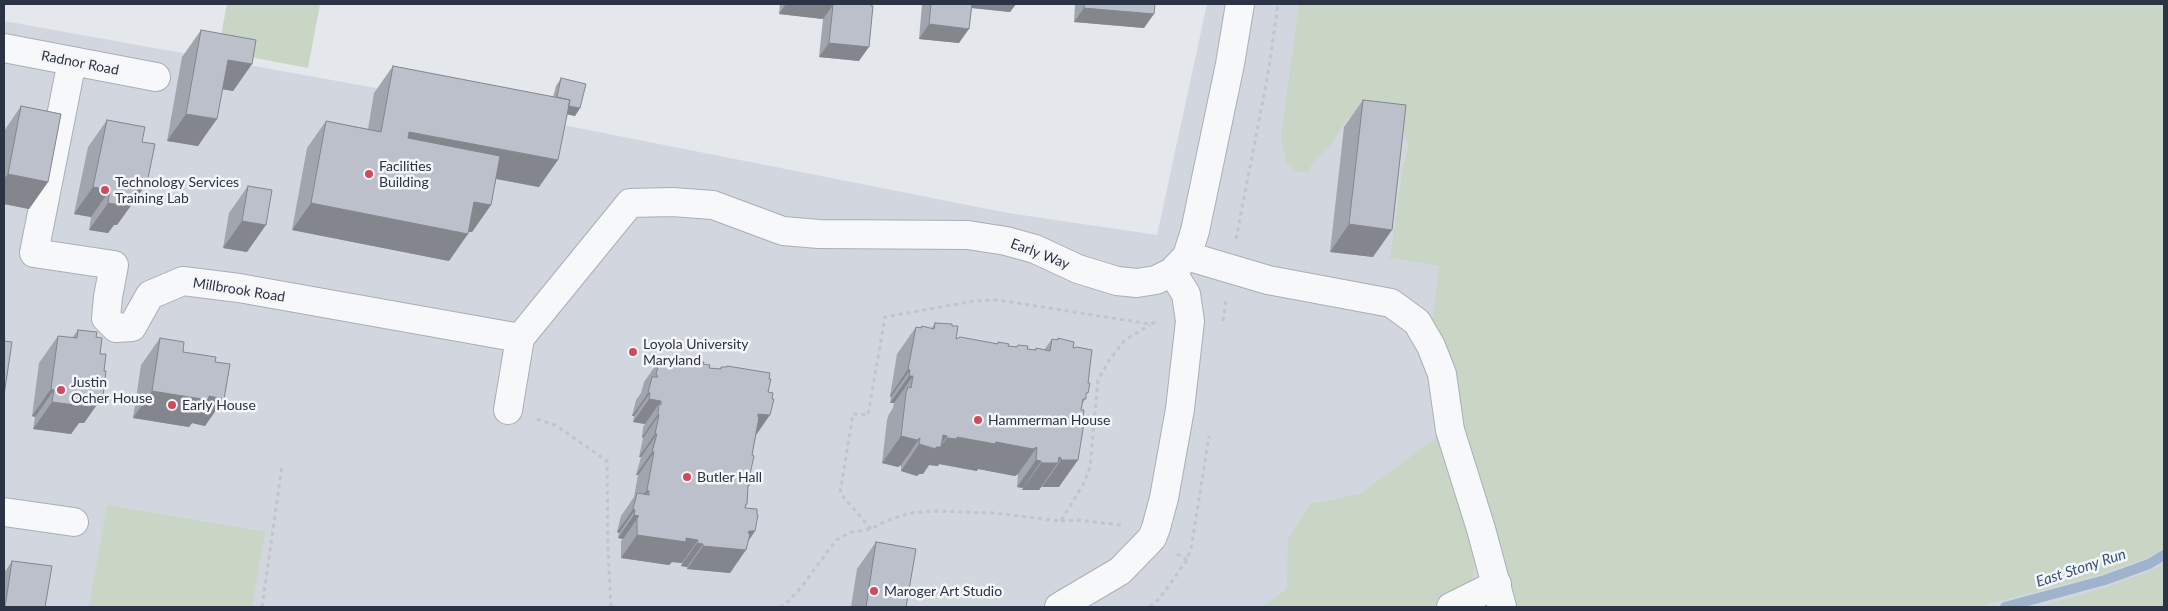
<!DOCTYPE html>
<html>
<head>
<meta charset="utf-8">
<style>
  body { margin:0 }
  #map { position:relative; width:2168px; height:611px; overflow:hidden; background:#e4e7ec; font-family:Lato,sans-serif }
  canvas { display:block }
  .frame { position:absolute; inset:0; border:5px solid #2b3445; pointer-events:none }
</style>
</head>
<body>
<div id="map">
<canvas width="2168" height="611"></canvas>
<div class="frame"></div>
</div>
<script>
const g = document.querySelector('canvas').getContext('2d');
g.lineJoin = 'round';
function paint(path, color) { g.fillStyle = color; g.fill(path, 'evenodd'); }
const shape = rows => new Path2D(rows.map(r => 'M' + r).join(''));
function trace(path, color, width, dash) { g.strokeStyle = color; g.lineWidth = width; g.lineCap = dash ? 'butt' : 'round'; g.setLineDash(dash || []); g.stroke(path); }
function write(font, color, halo, rows, align = 'center') {
  g.font = font + ' Lato,sans-serif'; g.lineWidth = 5; g.setLineDash([]); g.textBaseline = 'middle'; g.strokeStyle = halo; g.fillStyle = color; for (const [text, x, y, turn = 0] of rows) {
    g.save(); g.translate(x, y); g.rotate((+turn || 0) * Math.PI / 180); g.textAlign = isNaN(turn) ? turn : align; if (halo) g.strokeText(text, 0, 0); g.fillText(text, 0, 0); g.restore();
  }
}
const built = shape([
  [1207,4,2164,4,2164,607,4,607,4,21,376,88,1008,213,1157,235]
]);
const green = shape([
  [227,4,320,4,308,68,218,51],
  [1299,4,2164,4,2164,548,2147,558,2102,574,1977,607,1512,607,1432,328,1439,266,1390,258,1403,166,1409,144,1403,133,1396,126,1358,114,1348,118,1329,147,1313,162,1308,172,1294,171,1286,162,1281,138],
  [1437,437,1443,460,1463,505,1476,560,1473,576,1466,587,1432,607,1263,607,1287,589,1288,539,1311,504,1360,494],
  [107,505,265,532,252,607,89,607],
  [2164,563,2164,607,2039,607,2107,587,2154,569]
]);
const stream = shape([
  [2005,607,2105,580,2149,564,2164,555]
]);
const path = shape([
  [1236,239,1268,74,1278,4],
  [1223,321,1226,300],
  [537,419,557,426,607,461,608,551,611,607],
  [1061,521,1077,520,1121,525],
  [871,529,840,493,853,414,868,415,885,317,974,301,998,300,1150,324,1159,321],
  [1177,554,1187,560],
  [262,607,282,466],
  [780,607,785,605,803,585,836,540,852,532,871,529,886,521,910,513,933,511,993,513,1061,521,1084,483,1090,467,1098,380,1110,359,1125,340,1150,325],
  [1150,607,1159,599,1187,560,1191,549,1209,436]
]);
const minor = shape([
  [4,48,156,77],
  [72,61,34,253,114,265,108,297,106,318,116,328,132,327,150,295,183,281,239,288,520,338,630,203,672,202,713,205,783,231,819,234,968,235,1006,241,1035,249,1078,269,1117,281,1137,283,1156,280,1172,272,1187,256,1195,231,1230,64,1240,4],
  [1187,256,1268,280,1391,303,1417,322,1431,346,1442,374,1450,430,1481,529,1502,607],
  [508,410,520,338],
  [4,512,74,522],
  [1059,607,1120,571,1152,538,1156,528,1164,498,1180,409,1190,321,1186,294,1172,272],
  [1451,607,1497,584]
]);
const wall = shape([
  [780,4,871,4,859,61,819,57,823,19,779,14],
  [922,4,1016,4,1010,12,971,8,959,43,919,39],
  [1075,4,1155,4,1144,28,1074,22],
  [201,30,252,64,233,91,223,89,198,146,167,141,182,57],
  [393,66,553,97,556,86,561,78,580,108,575,116,567,114,539,187,496,179,491,205,472,232,468,232,449,261,292,230,307,148,326,121,368,129,374,93],
  [1363,100,1373,257,1330,252,1344,127],
  [21,106,48,182,29,209,4,204,4,131],
  [107,120,142,142,147,183,117,225,114,225,108,233,89,230,91,217,74,214,88,147],
  [248,186,247,252,223,248,229,213],
  [935,323,952,326,956,339,997,344,998,342,1008,346,1016,347,1018,345,1027,349,1035,350,1036,348,1044,350,1052,339,1057,340,1058,338,1073,348,1086,397,1082,405,1059,487,1042,487,1042,486,1039,490,1022,490,1023,488,1017,487,1018,474,1015,476,978,469,977,471,939,464,938,466,929,465,923,474,919,474,917,476,901,471,901,465,898,467,882,463,887,420,889,414,893,408,894,403,890,403,891,397,890,396,897,354,916,327,921,327,922,326,931,329],
  [78,330,96,337,104,371,103,396,84,423,79,423,71,434,33,429,35,417,32,416,39,363,58,336,72,338],
  [160,338,183,352,205,426,192,423,189,427,133,418,141,365],
  [660,359,703,364,709,368,719,369,721,367,726,367,727,366,756,435,752,455,748,488,747,504,745,508,755,531,749,540,730,573,687,569,687,567,681,566,682,563,672,562,669,565,621,558,621,541,623,539,618,538,619,533,617,532,621,516,634,497,638,475,636,475,641,457,639,457,643,438,642,437,643,427,645,424,633,422,634,416,632,416,636,400,641,393,644,382],
  [876,542,906,607,851,607,857,569],
  [12,561,45,607,4,607,4,573]
]);
const shadedWall = shape([
  [786,4,823,4,833,5,823,19,779,14],
  [965,4,1016,4,1010,12,963,7],
  [1084,8,1154,14,1144,28,1074,22],
  [929,24,969,29,959,43,919,39],
  [829,43,869,47,859,61,819,57],
  [228,60,252,64,233,91,209,87],
  [555,103,580,108,575,116,550,111],
  [186,114,217,119,198,146,167,141],
  [409,132,558,160,539,187,390,159],
  [8,174,48,182,29,209,4,204,4,179],
  [139,181,147,183,117,225,114,225,108,233,89,230,108,203],
  [93,187,110,190,91,217,74,214],
  [474,202,491,205,472,232,455,229],
  [311,203,468,234,449,261,292,230],
  [242,221,266,225,247,252,223,248],
  [1349,224,1392,230,1373,257,1330,252],
  [908,369,910,370,891,397,890,396],
  [909,376,913,376,894,403,890,403],
  [51,389,54,390,35,417,32,416],
  [152,391,209,396,224,399,205,426,192,423,189,427,133,418],
  [648,393,650,393,634,416,632,416],
  [92,395,103,396,84,423,79,423,71,434,33,429,52,402],
  [649,399,661,401,645,424,633,422],
  [658,414,659,415,643,438,642,437],
  [758,414,770,415,754,438],
  [655,434,657,434,641,457,639,457],
  [943,435,947,436,939,447,940,447,947,438,957,437,1037,447,1018,474,1015,476,978,469,977,471,939,464,938,466,929,465,923,474,919,474,917,476,901,471,919,444],
  [901,436,920,438,901,465,898,467,882,463],
  [652,452,654,452,638,475,636,475],
  [1059,457,1061,458,1039,490,1022,490,1041,463],
  [1036,460,1041,461,1023,488,1017,487],
  [1061,460,1078,460,1059,487,1042,487],
  [647,490,649,491,634,512,635,510,619,533,617,532],
  [634,515,639,516,623,539,618,538],
  [749,531,755,531,742,550,746,550,730,573,687,569,703,546],
  [637,535,686,538,698,540,682,563,672,562,669,565,621,558],
  [697,543,703,544,687,567,681,566]
]);
const building = shape([
  [823,4,871,4,871,6,873,6,869,47,829,43,833,5,823,4],
  [931,4,972,4,969,29,929,24,931,4],
  [1084,4,1155,4,1154,14,1084,8,1084,4],
  [201,30,256,40,252,64,228,60,217,119,186,114,201,30],
  [393,66,570,100,558,160,409,132,408,138,500,156,491,205,474,202,468,234,311,203,326,121,381,132,393,66],
  [561,78,586,84,580,108,568,106,570,100,557,97,561,78],
  [1363,100,1406,105,1392,230,1349,224,1363,100],
  [21,106,61,114,48,182,8,174,21,106],
  [107,120,145,127,142,142,155,144,147,183,139,181,136,198,129,197,127,206,108,203,110,190,93,187,107,120],
  [248,186,272,190,266,225,242,221,248,186],
  [935,323,952,324,952,326,958,326,956,339,960,337,998,344,998,342,1009,344,1008,346,1017,347,1018,345,1028,346,1027,349,1036,350,1036,348,1050,351,1052,339,1058,340,1058,338,1074,342,1073,348,1077,347,1092,350,1088,383,1090,383,1088,393,1086,393,1086,399,1083,399,1081,410,1084,410,1083,417,1085,417,1078,460,1061,460,1061,458,1059,457,1058,463,1041,463,1041,461,1036,460,1037,447,1033,449,996,442,995,444,957,437,957,439,947,438,947,436,943,435,941,447,936,447,936,449,919,444,920,438,917,440,901,436,906,393,908,387,911,388,913,376,909,376,910,370,908,369,916,327,921,328,922,326,934,329,935,323],
  [78,330,97,332,96,337,102,338,100,354,106,354,104,371,106,371,103,396,92,395,90,407,52,402,54,390,51,389,58,336,77,338,78,330],
  [160,338,184,342,183,352,216,357,215,362,230,364,224,399,209,396,208,400,152,391,160,338],
  [4,341,12,342,4,395,4,341],
  [660,359,704,362,703,364,710,365,709,368,721,369,721,367,727,367,727,366,770,373,769,379,771,379,768,392,773,393,772,399,774,399,770,415,758,414,758,417,759,417,752,455,754,456,750,474,750,485,748,485,747,504,746,504,745,508,757,509,757,515,758,515,755,531,749,531,748,533,750,534,746,550,703,546,703,544,697,543,698,540,686,538,686,542,637,535,637,518,639,516,634,515,635,510,633,509,637,493,649,495,649,491,647,490,654,452,652,452,657,434,655,434,659,415,658,414,659,404,661,405,661,401,649,399,650,393,648,393,652,377,658,377,656,374,660,359],
  [876,542,916,549,906,607,866,607,876,542],
  [12,561,52,566,45,607,5,607,12,561]
]);
const markers = [
  [369,174,5,"#d1495b"],
  [105,190,5,"#d1495b"],
  [633,352,5,"#d1495b"],
  [61,390,5,"#d1495b"],
  [172,405,5,"#d1495b"],
  [978,420,5,"#d1495b"],
  [687,477,5,"#d1495b"],
  [874,591,5,"#d1495b"]
];
const streetNames = [
  ["Radnor Road",80,63,11],
  ["Early Way",1040,254,21],
  ["Millbrook Road",239,290,9]
];
const poiNames = [
  ["Facilities",379,166],
  ["Building",379,182],
  ["Technology Services",115,182],
  ["Training Lab",115,198],
  ["Loyola University",643,344],
  ["Maryland",643,360],
  ["Justin",71,382],
  ["Ocher House",71,398],
  ["Early House",182,405],
  ["Hammerman House",988,420],
  ["Butler Hall",697,477],
  ["Maroger Art Studio",884,591]
];
const waterNames = [
  ["East Stony Run",2081,568,-18]
];
paint(built, '#d2d6de');
paint(green, '#c9d6c5');
trace(stream, '#9fb4cc', 10);
trace(minor, '#a9aeb7', 30);
trace(path, '#c2c5cb', 3, [4, 4]);
trace(minor, '#f7f8fa', 28);
paint(wall, '#a1a5ae');
paint(shadedWall, '#83868d');
paint(building, '#bbc0ca');
trace(building, '#83868d', 1);
for (const [x, y, r, color] of markers) { const dot = new Path2D(); dot.arc(x, y, r, 0, 2 * Math.PI); g.fillStyle = color; g.fill(dot); trace(dot, '#f4f6f9', 2); }
write('14px', '#2b3445', '#f4f6f9', streetNames);
write('14px', '#2b3445', '#f4f6f9', poiNames, 'left');
write('italic 15px', '#34527a', '#f4f6f9', waterNames);
</script>
</body>
</html>
